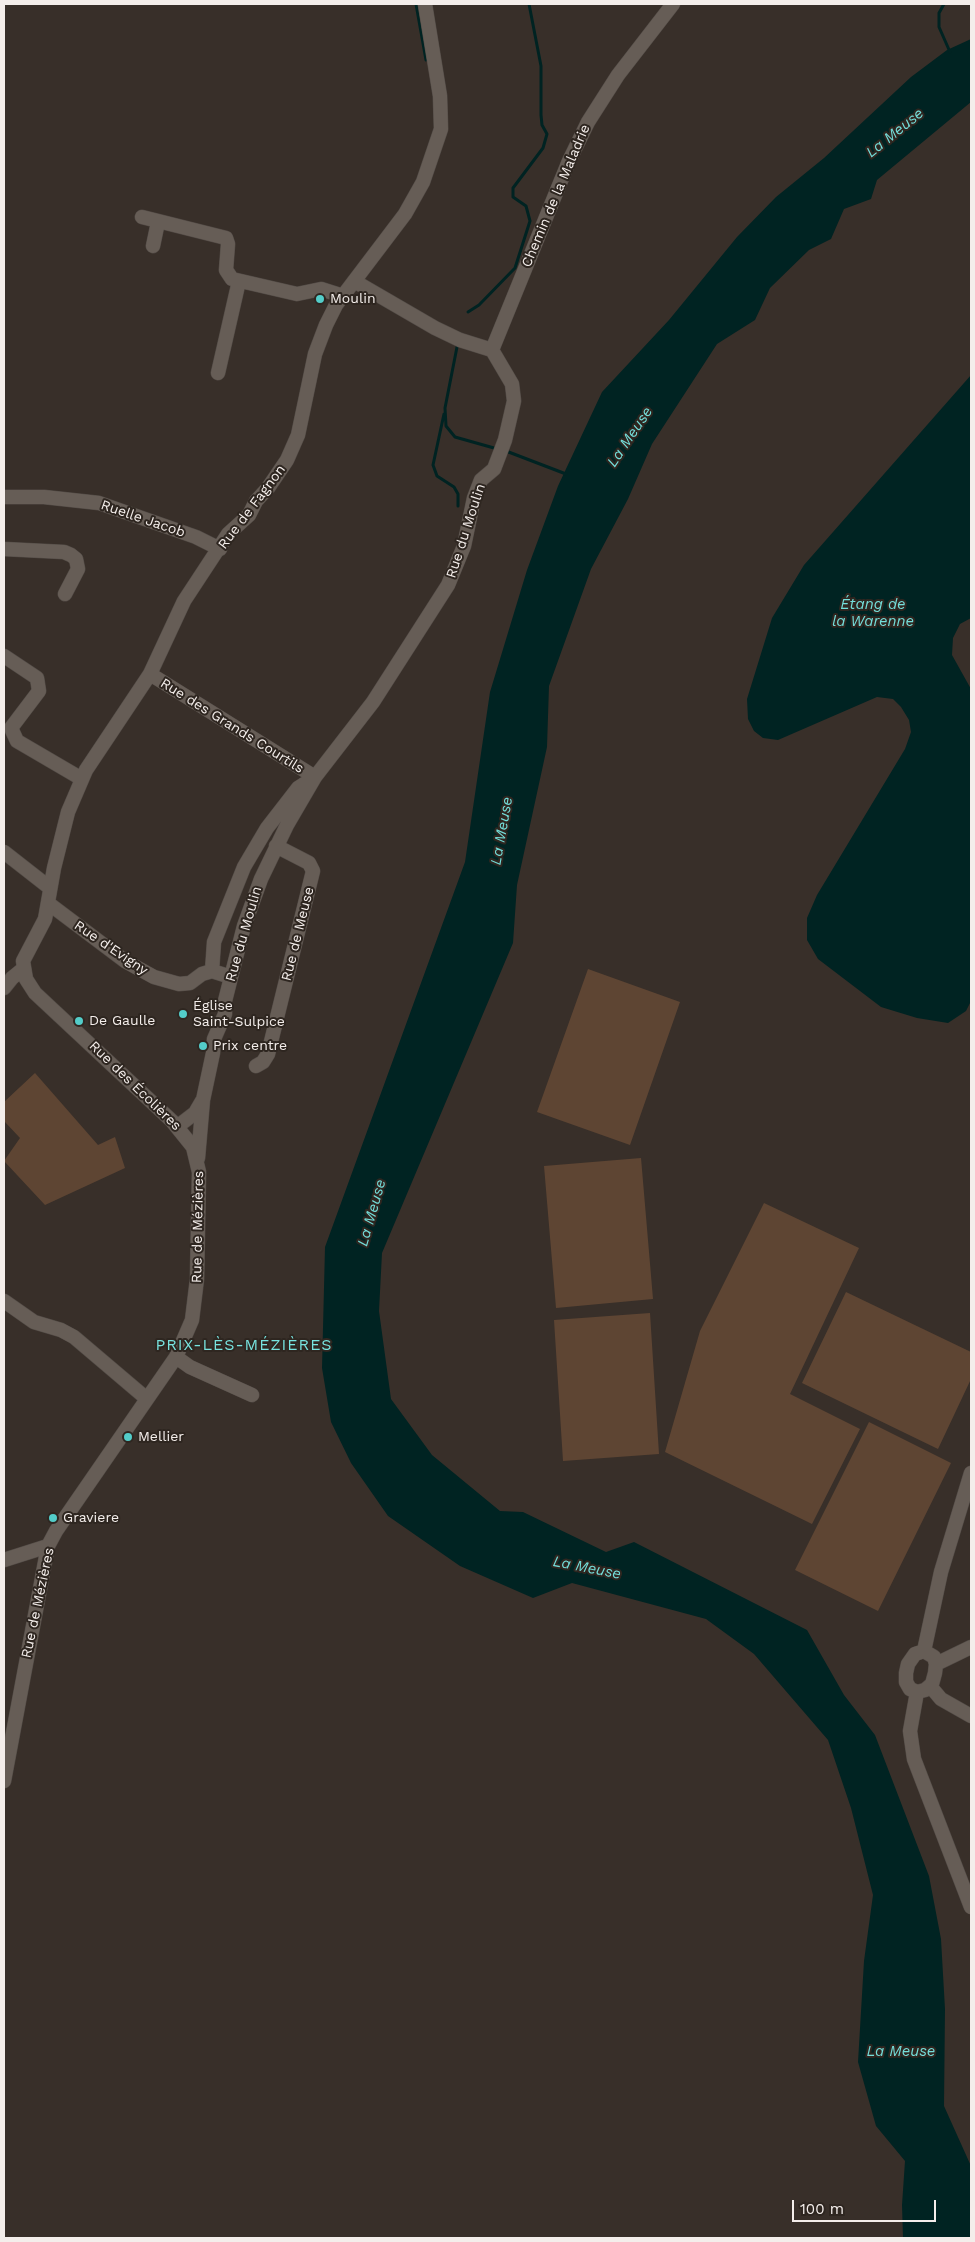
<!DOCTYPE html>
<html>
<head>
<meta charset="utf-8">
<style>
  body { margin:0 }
  #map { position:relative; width:975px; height:2242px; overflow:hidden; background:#382f29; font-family:"Work Sans",sans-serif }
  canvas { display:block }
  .frame { position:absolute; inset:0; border:5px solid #f4eeeb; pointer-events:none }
  .scale { position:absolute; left:792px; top:2200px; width:144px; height:22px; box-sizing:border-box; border:2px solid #f4eeeb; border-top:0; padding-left:6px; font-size:15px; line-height:18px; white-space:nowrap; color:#f4eeeb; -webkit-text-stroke:4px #2e2620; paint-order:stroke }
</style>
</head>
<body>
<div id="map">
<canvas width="975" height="2242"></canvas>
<div class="frame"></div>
<div class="scale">100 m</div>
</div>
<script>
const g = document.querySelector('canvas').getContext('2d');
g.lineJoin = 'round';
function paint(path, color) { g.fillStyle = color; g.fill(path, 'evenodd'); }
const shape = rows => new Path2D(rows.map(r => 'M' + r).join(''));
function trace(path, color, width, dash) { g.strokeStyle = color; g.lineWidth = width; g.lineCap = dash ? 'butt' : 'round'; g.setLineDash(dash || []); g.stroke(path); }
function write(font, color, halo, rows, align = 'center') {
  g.font = font + ' "Work Sans",sans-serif'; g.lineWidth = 4; g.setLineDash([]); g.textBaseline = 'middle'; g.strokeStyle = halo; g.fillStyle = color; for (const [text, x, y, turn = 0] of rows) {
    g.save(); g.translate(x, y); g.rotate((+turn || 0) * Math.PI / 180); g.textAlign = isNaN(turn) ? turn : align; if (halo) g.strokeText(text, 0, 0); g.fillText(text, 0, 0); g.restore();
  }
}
const green = shape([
  [588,969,680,1002,630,1145,537,1112],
  [35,1073,98,1145,115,1137,125,1168,45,1205,4,1161,20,1138,4,1121,4,1102],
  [641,1158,653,1299,556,1308,544,1166],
  [764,1203,859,1248,790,1394,860,1429,812,1524,665,1452,700,1331],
  [846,1292,971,1352,971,1379,938,1449,802,1383],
  [650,1313,659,1454,563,1461,554,1320],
  [869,1422,951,1463,878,1611,795,1570]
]);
const water = shape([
  [971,39,971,102,877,180,871,199,844,209,831,239,809,250,770,288,755,320,717,344,652,444,628,499,591,569,549,686,547,747,517,885,513,943,382,1253,379,1311,391,1399,432,1455,500,1511,523,1512,606,1552,634,1542,807,1630,844,1695,875,1735,929,1876,941,1939,945,2009,944,2106,971,2166,971,2238,903,2238,902,2205,905,2161,876,2126,858,2062,864,1961,873,1895,851,1808,828,1740,754,1654,706,1619,572,1583,533,1598,460,1566,388,1516,351,1463,331,1422,322,1368,325,1247,465,862,490,692,527,570,558,486,602,392,669,320,737,237,776,197,824,158,911,77,947,50],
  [971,375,971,618,960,624,953,638,952,655,971,689,971,1001,966,1011,948,1023,917,1018,881,1007,818,959,807,940,807,918,817,895,905,749,911,732,909,720,901,707,893,699,877,697,778,740,763,738,754,731,748,719,747,699,772,618,804,565]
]);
const stream = shape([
  [416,4,426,60],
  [944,4,939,13,939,27,950,52],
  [468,312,479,305,515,268,530,221,526,206,513,197,513,188,543,148,547,134,542,125,541,115,541,66,529,4],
  [457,347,445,408,446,426,455,437,494,448],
  [444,414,433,465,437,476,454,487,458,494,458,506],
  [506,451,566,474]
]);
const minor = shape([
  [142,217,226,238,228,244,226,270,232,279,297,294,321,289,343,296],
  [153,246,158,222],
  [492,350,569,161,588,122,618,75,673,4],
  [218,373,239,281],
  [4,497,44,497,99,503,196,537,220,549],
  [4,549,64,552,71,555,76,559,78,569,65,594],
  [4,656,37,678,39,691,11,728,17,741,82,779],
  [150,674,315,777,298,788,267,828,244,867,214,942,212,971],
  [4,852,50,888],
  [48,903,125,961,154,977,179,984,190,983,202,974,212,971,231,977],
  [4,988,12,978,23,969],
  [256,1066,263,1062,268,1054,313,871,309,863,276,846],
  [178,1126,195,1113,202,1101],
  [198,1158,203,1100,213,1053,214,1039,225,1014,225,1001,244,926,261,879,287,825,315,777,373,702,448,585,464,546,474,498,481,480,494,469,505,440,514,401,512,384,492,350,460,340,435,328,354,281],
  [4,1301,34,1322,61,1330,74,1337,147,1399],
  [176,1357,190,1367,252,1395],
  [4,1560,48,1546],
  [924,1651,941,1572,971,1473],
  [924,1651,934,1657,936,1664,935,1673,932,1684,925,1690,917,1692,910,1689,906,1682,906,1673,908,1664,915,1654,924,1651],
  [936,1664,971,1647],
  [930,1686,941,1699,971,1716],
  [917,1692,910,1731,914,1759,971,1907],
  [4,1781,48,1546,56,1531,176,1357,192,1320,197,1279,199,1172,193,1147,172,1121,35,993,26,979,23,961,45,919,54,868,68,812,86,770,150,674,184,601,228,534,249,515,256,501,268,488,287,460,298,435,315,354,326,325,336,305,405,214,423,182,441,129,440,96,425,4]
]);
const markers = [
  [320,299,5,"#53cdc9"],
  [183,1014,5,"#53cdc9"],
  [79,1021,5,"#53cdc9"],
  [203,1046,5,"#53cdc9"],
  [128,1437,5,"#53cdc9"],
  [53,1518,5,"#53cdc9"]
];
const streetNames = [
  ["Chemin de la Maladrie",556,196,-67],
  ["Rue de Fagnon",252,507,-53],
  ["Ruelle Jacob",143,519,19],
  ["Rue du Moulin",466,531,-72],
  ["Rue des Grands Courtils",232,726,32],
  ["Rue du Moulin",244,934,-74],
  ["Rue de Meuse",298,934,-76],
  ["Rue d'Evigny",111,948,34],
  ["Rue des Écolières",135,1086,44],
  ["Rue de Mézières",198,1227,-89],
  ["Rue de Mézières",38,1603,-78]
];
const poiNames = [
  ["Moulin",330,299],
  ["Église",193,1006],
  ["Saint-Sulpice",193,1022],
  ["De Gaulle",89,1021],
  ["Prix centre",213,1046],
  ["Mellier",138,1437],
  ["Graviere",63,1518]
];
const waterNames = [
  ["La Meuse",895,133,-39],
  ["La Meuse",630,437,-56],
  ["Étang de",873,605],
  ["la Warenne",873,622],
  ["La Meuse",502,831,-80],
  ["La Meuse",372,1213,-74],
  ["La Meuse",587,1568,11],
  ["La Meuse",901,2052]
];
const quarterNames = [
  ["PRIX-LÈS-MÉZIÈRES",244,1345]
];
paint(green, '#5e4533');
paint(water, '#002322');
trace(stream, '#002322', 3);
trace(minor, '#524b46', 15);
trace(minor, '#665d56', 14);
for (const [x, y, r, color] of markers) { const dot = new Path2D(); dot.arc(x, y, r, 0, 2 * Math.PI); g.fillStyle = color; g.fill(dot); trace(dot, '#2e2620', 2); }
write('14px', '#f4eeeb', '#2e2620', streetNames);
write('14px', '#f4eeeb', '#2e2620', poiNames, 'left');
write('italic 15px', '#74deda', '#2e2620', waterNames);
g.letterSpacing = '1px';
write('16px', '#78e3df', '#2e2620', quarterNames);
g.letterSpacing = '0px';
</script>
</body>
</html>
